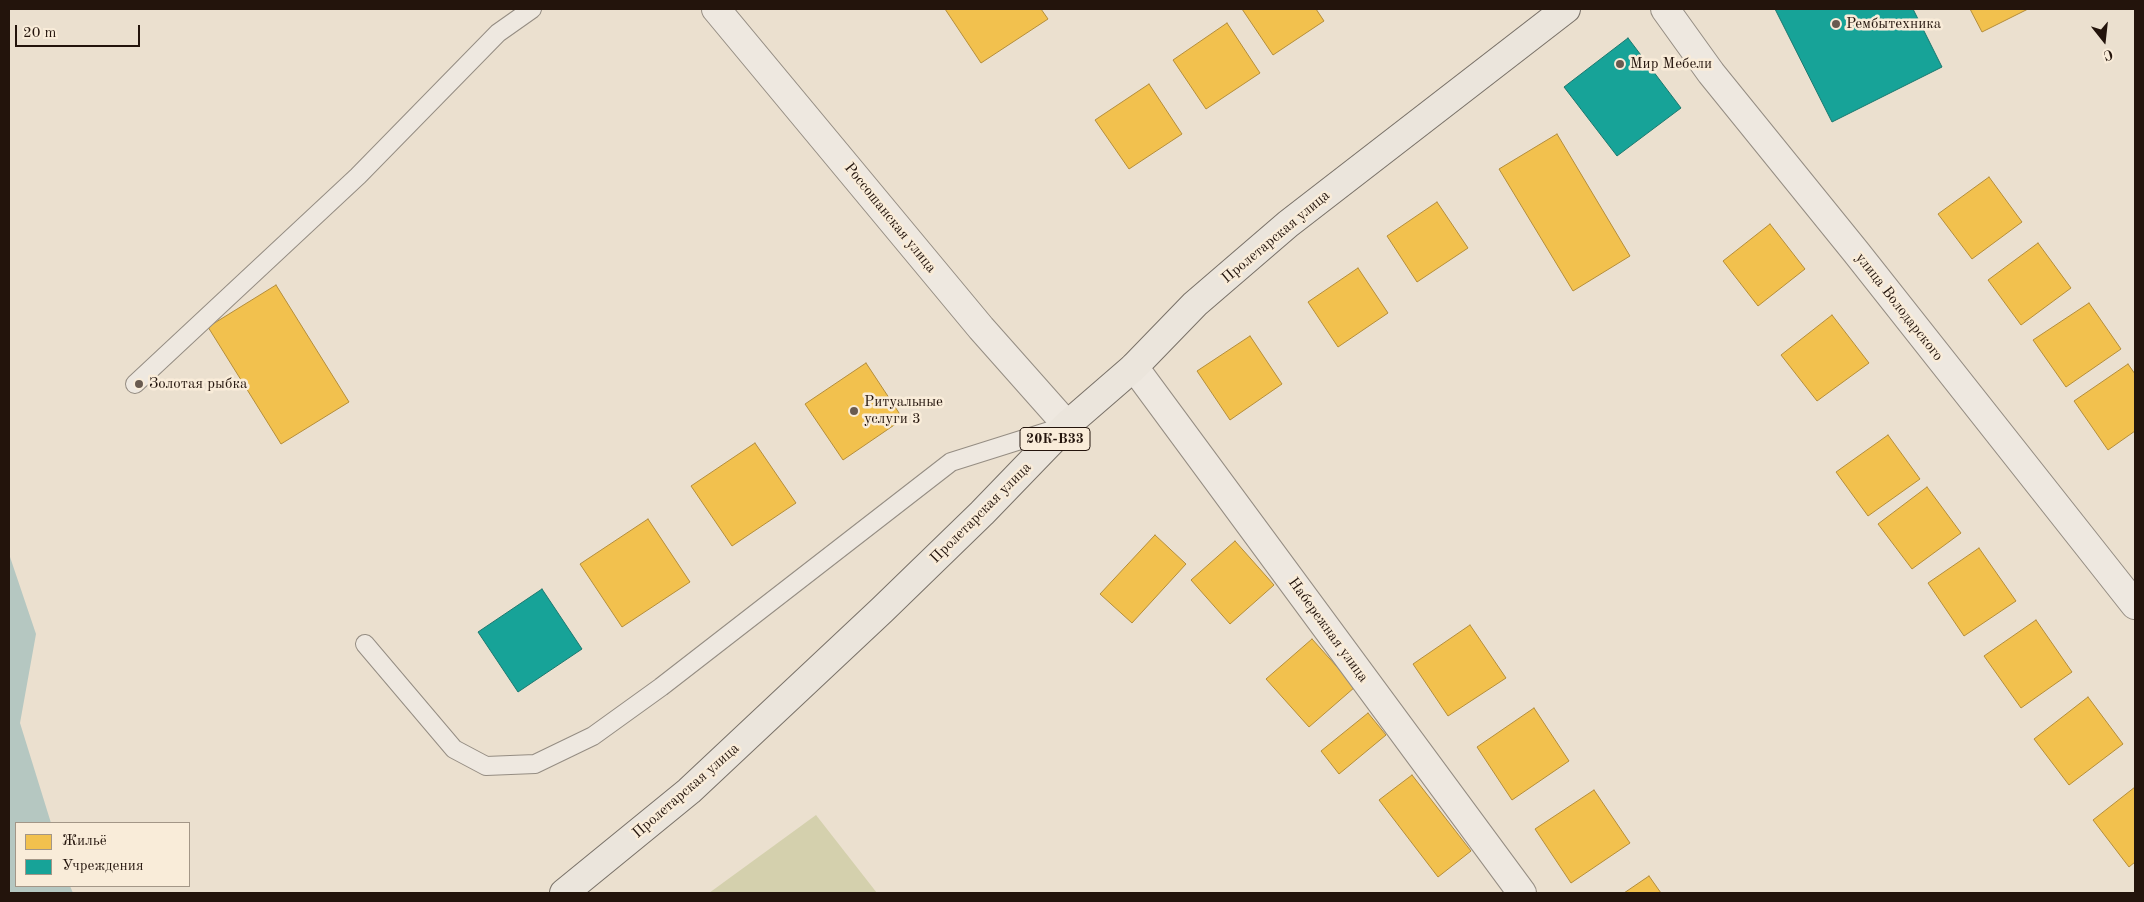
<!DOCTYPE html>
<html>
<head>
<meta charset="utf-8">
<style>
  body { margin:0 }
  #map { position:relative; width:2144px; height:902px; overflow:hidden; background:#ebe0cf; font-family:"Old Standard TT",serif }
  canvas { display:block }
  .frame { position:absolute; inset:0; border:10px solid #23140c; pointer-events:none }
  .legend { position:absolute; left:15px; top:822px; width:175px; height:65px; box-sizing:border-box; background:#f9ecd9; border:1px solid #a39687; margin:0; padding:6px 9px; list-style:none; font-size:15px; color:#23140c }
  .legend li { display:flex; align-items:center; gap:10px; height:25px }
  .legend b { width:25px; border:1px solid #a39687 }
  .north { position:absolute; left:2079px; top:15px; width:50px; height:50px; -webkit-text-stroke:4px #f9ecd9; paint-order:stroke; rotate:164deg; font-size:14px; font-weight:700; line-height:20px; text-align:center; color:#23140c }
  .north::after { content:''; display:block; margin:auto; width:18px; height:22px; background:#23140c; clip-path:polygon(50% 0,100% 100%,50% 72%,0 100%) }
  .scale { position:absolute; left:15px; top:25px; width:125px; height:22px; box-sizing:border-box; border:2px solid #23140c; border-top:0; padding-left:6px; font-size:15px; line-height:18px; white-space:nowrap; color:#23140c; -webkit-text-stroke:4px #f9ecd9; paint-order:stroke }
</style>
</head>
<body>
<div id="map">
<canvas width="2144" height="902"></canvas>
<div class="frame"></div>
<ul class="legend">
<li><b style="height:14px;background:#f2c14e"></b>Жильё</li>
<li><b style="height:14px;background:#17a398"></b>Учреждения</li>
</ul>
<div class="north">С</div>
<div class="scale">20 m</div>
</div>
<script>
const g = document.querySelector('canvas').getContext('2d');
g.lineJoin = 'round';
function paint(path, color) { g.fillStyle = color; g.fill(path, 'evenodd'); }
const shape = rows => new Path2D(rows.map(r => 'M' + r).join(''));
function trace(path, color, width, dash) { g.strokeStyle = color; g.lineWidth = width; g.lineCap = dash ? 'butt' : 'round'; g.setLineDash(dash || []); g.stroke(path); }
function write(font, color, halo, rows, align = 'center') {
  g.font = font + ' "Old Standard TT",serif'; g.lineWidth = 5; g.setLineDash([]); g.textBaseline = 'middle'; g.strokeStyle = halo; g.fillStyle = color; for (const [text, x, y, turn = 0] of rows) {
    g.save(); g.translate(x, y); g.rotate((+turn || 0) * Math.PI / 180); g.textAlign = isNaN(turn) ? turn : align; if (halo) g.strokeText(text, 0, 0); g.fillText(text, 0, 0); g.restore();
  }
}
const green = shape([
  [816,815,877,893,709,893]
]);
const water = shape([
  [9,554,36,634,20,723,51,823,16,823,16,886,70,886,73,893,9,893]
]);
const homes = shape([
  [945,9,1041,9,1048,19,981,63,945,9],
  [1242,9,1316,9,1324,21,1273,55,1242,9],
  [1970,9,2028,9,1982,32,1970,9],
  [1227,23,1260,73,1206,109,1173,60,1227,23],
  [1149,84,1182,134,1129,169,1095,120,1149,84],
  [1557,134,1630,256,1573,291,1499,169,1557,134],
  [1989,177,2022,222,1972,259,1938,214,1989,177],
  [1437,202,1468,248,1417,282,1387,236,1437,202],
  [1770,224,1805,269,1758,306,1723,261,1770,224],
  [2038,243,2071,288,2021,325,1988,280,2038,243],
  [1358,268,1388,313,1338,347,1308,302,1358,268],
  [276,285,349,402,281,444,208,327,276,285],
  [2089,303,2121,349,2066,387,2033,340,2089,303],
  [1832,315,1869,363,1817,401,1781,355,1832,315],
  [1250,336,1282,384,1230,420,1197,371,1250,336],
  [866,363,903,419,843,460,805,404,866,363],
  [2128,364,2135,374,2135,431,2108,450,2074,401,2128,364],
  [1888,435,1920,479,1868,516,1836,472,1888,435],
  [755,443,796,503,732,546,691,486,755,443],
  [1927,487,1961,533,1912,569,1878,524,1927,487],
  [648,519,690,582,622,627,580,564,648,519],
  [1155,535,1186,564,1132,623,1100,594,1155,535],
  [1235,541,1274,585,1230,624,1191,580,1235,541],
  [1979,548,2016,601,1964,636,1928,583,1979,548],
  [2036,620,2072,672,2021,708,1984,656,2036,620],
  [1470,625,1506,678,1448,716,1413,664,1470,625],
  [1312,639,1355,687,1309,727,1266,679,1312,639],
  [2088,697,2123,744,2069,785,2034,739,2088,697],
  [1534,708,1569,761,1512,800,1477,747,1534,708],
  [1368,713,1386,735,1339,774,1321,751,1368,713],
  [1412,775,1471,851,1438,877,1379,800,1412,775],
  [2135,787,2135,862,2129,867,2093,820,2135,787],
  [1594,790,1630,843,1571,883,1535,829,1594,790],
  [1649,876,1661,893,1624,893,1649,876]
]);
const public = shape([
  [1775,9,1913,9,1942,67,1832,122,1775,9],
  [1628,38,1681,108,1617,156,1564,87,1628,38],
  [542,589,582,649,518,692,478,632,542,589]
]);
const lane = shape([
  [135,384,358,176,498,33,532,9],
  [365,644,454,749,486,766,535,764,593,736,661,687,951,462,1062,427]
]);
const street = shape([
  [716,9,981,328,1067,425],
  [1665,9,1711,73,1856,252,2135,605],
  [1134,367,1522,893]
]);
const primary = shape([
  [564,893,689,791,882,610,982,513,1067,425,1134,367,1195,304,1288,224,1566,9]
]);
const markers = [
  [1836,24,5,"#695b50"],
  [1620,64,5,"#695b50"],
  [139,384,5,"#695b50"],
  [854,411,5,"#695b50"]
];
const shields = [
  [1055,439,70]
];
const shieldNames = [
  ["20К-В33",1055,439]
];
const poiNames = [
  ["Рембытехника",1846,24],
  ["Мир Мебели",1630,64],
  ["Золотая рыбка",149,384],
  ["Ритуальные",864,402],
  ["услуги 3",864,419]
];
const streetNames = [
  ["Россошанская улица",890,218,51],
  ["Пролетарская улица",1276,237,-40],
  ["улица Володарского",1899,307,52],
  ["Пролетарская улица",981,513,-45],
  ["Набережная улица",1328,630,54],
  ["Пролетарская улица",686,791,-41]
];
paint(green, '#d4d0ad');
paint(water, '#b5c7c1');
paint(homes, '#f2c14e');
trace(homes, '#b48d3a', 1);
paint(public, '#17a398');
trace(public, '#1b786e', 1);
trace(lane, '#958d83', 20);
trace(street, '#958d83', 30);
trace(primary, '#797168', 30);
trace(lane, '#eee8e0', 18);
trace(street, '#eee8e0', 28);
trace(primary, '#ebe5dc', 28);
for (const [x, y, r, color] of markers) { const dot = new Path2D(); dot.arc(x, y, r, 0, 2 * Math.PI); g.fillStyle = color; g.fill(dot); trace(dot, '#f9ecd9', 2); }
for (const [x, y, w] of shields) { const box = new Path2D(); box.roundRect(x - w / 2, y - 11.5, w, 23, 4); g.fillStyle = '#f9ecd9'; g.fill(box); trace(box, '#23140c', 1); }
write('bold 14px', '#23140c', null, shieldNames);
write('15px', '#23140c', '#f9ecd9', poiNames, 'left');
write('15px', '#23140c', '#f9ecd9', streetNames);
</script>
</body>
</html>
